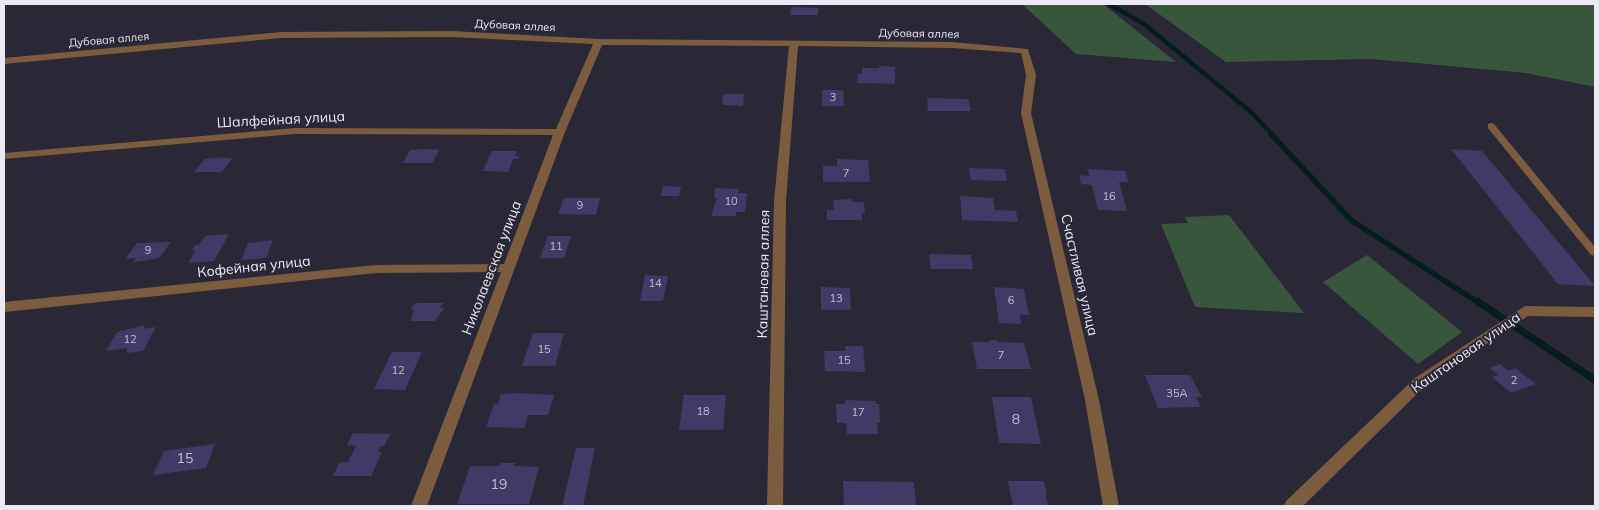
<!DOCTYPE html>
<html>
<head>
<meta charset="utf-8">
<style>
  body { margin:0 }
  #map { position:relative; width:1599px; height:510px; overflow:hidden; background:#2a2837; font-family:Mulish,sans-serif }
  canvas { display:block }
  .frame { position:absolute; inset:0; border:5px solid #ebeaf4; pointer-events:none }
</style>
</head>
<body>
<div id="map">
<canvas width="1599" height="510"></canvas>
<div class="frame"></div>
</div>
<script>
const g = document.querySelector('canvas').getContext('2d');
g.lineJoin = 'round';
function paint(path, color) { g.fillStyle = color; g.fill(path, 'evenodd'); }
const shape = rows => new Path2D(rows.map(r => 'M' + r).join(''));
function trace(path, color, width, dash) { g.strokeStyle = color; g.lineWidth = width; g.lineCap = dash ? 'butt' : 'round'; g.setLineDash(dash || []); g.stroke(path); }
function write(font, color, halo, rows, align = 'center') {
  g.font = font + ' Mulish,sans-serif'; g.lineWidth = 4; g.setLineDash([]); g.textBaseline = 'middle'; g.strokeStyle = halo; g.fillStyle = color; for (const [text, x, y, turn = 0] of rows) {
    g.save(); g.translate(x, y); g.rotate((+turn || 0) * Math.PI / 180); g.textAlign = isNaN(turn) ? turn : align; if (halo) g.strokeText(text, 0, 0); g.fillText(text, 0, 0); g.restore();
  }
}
const green = shape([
  [1022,4,1103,4,1176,62,1076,54],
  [1145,4,1595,4,1595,87,1526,73,1372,59,1226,62],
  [1229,215,1304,313,1195,307,1161,224,1188,223,1185,217],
  [1367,255,1462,332,1418,364,1323,282]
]);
const streamFar2 = shape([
  [1109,4,1144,24,1251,112,1273,135]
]);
const streamFar1 = shape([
  [1271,134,1352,221,1479,303]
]);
const stream = shape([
  [1477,301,1595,380]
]);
const building = shape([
  [791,7,818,8,818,15,790,15],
  [879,66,895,67,895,84,857,83,858,74,862,74,862,68,879,68],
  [822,90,843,90,844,106,822,106],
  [725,94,744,94,743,106,723,105,722,98],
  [927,98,968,99,971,111,928,111],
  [429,149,439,150,433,163,403,163,410,150],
  [1451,149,1482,151,1595,286,1558,284],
  [492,151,517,151,515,156,520,156,518,159,513,159,508,172,483,171],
  [223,157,221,158,232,158,222,172,194,172,205,159],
  [837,159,868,160,870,182,823,182,823,166,837,166],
  [969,168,1005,169,1007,181,971,180],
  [1088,169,1125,171,1129,182,1119,182,1127,211,1098,210,1092,185,1081,184,1079,175,1089,176],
  [663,186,681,187,679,196,661,196],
  [715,188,739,189,738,193,747,193,745,212,736,212,736,216,711,216,717,198,714,198],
  [960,196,993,198,995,210,1016,211,1018,222,962,220],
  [564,198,600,198,596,215,558,214],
  [852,199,852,202,864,202,865,213,862,213,862,220,827,220,827,210,834,210,833,200],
  [229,234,214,261,188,263,196,250,192,250,195,245,199,245,205,236],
  [548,236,571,236,564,258,540,258],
  [273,240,266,258,241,260,248,243],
  [171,242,159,258,134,262,136,258,125,259,137,243],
  [929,254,971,255,973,269,931,269],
  [645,275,668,276,663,301,640,301],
  [821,287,850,288,851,310,821,310],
  [994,287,1024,289,1029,315,1020,315,1021,324,999,323],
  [418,303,443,303,440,308,444,308,435,321,410,321,414,310,411,310,413,305],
  [145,325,143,329,156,327,143,351,127,353,127,348,106,351,117,332],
  [533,333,564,333,555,366,522,366],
  [990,340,997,340,998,342,1024,343,1031,369,977,369,972,342,990,342],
  [845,346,863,346,865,372,825,371,824,351,846,351],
  [392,352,422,352,405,390,374,389],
  [1500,364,1509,371,1515,368,1536,384,1511,393,1492,377,1498,375,1490,368],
  [1145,375,1190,375,1202,397,1196,397,1201,407,1158,408],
  [517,393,554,395,548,415,528,415,524,428,486,427,494,404,498,404,501,394],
  [684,395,726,395,723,430,679,430],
  [992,397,1031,397,1041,444,999,443],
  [845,400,876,401,876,404,879,404,880,423,877,423,878,434,847,434,846,423,837,423,836,404,845,404],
  [353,433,390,434,384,446,380,446,378,452,382,452,371,476,333,476,339,463,348,462,356,446,347,445],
  [215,444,206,468,153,475,164,451],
  [576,448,595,448,583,506,562,506],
  [501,463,515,463,514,466,539,467,529,504,457,504,470,466,500,466],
  [843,481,914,482,916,506,844,506],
  [1008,481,1044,481,1047,495,1045,495,1049,506,1013,506]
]);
const service = shape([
  [1491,123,1494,124,1595,247,1595,256,1591,255,1488,128,1488,124,1491,123]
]);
const minor = shape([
  [451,31,599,39,952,42,1028,49,1036,75,1031,113,1099,400,1119,506,1103,506,1085,400,1021,113,1026,75,1021,53,952,48,798,46,786,201,783,506,767,506,774,201,789,46,602,45,565,132,427,506,411,506,501,272,376,273,4,312,4,302,376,265,504,264,553,135,295,134,4,159,4,153,295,128,556,129,593,44,451,37,281,38,4,64,4,58,281,32,451,31],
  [1525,306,1595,307,1595,317,1528,316,1425,386,1303,506,1284,506,1286,501,1415,378,1525,306]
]);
const farStreetnames = [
  ["Дубовая аллея",515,26,3],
  ["Дубовая аллея",919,34,1],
  ["Дубовая аллея",109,40,-5]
];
const numberNames = [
  ["3",833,98],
  ["7",846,174],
  ["16",1109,197],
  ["10",731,202],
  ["9",580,206],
  ["11",556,247],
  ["9",148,251],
  ["14",655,284],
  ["13",836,299],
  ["6",1011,301],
  ["12",130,340],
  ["15",544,350],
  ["7",1001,356],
  ["15",844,361],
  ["12",398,371],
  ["2",1514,381],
  ["35А",1177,394],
  ["18",703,412],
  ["17",858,413]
];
const streetNames = [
  ["Шалфейная улица",281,120,-3],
  ["Кофейная улица",254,267,-6],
  ["Николаевская улица",492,268,-69],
  ["Каштановая аллея",764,274,-89],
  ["Счастливая улица",1079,275,77],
  ["Каштановая улица",1466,353,-35]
];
const nearNumbernames = [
  ["8",1016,420],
  ["15",185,459],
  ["19",499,485]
];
paint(green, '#38563b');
trace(streamFar2, '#051d1e', 4.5);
trace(streamFar1, '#051d1e', 5.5);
trace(stream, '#051d1e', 7);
paint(building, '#423a66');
paint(service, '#7c5c3e');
paint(minor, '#7c5c3e');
write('11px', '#ebeaf4', '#2a2837', farStreetnames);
write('11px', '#c1bed0', null, numberNames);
write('14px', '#ebeaf4', '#2a2837', streetNames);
write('14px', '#c1bed0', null, nearNumbernames);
</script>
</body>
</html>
